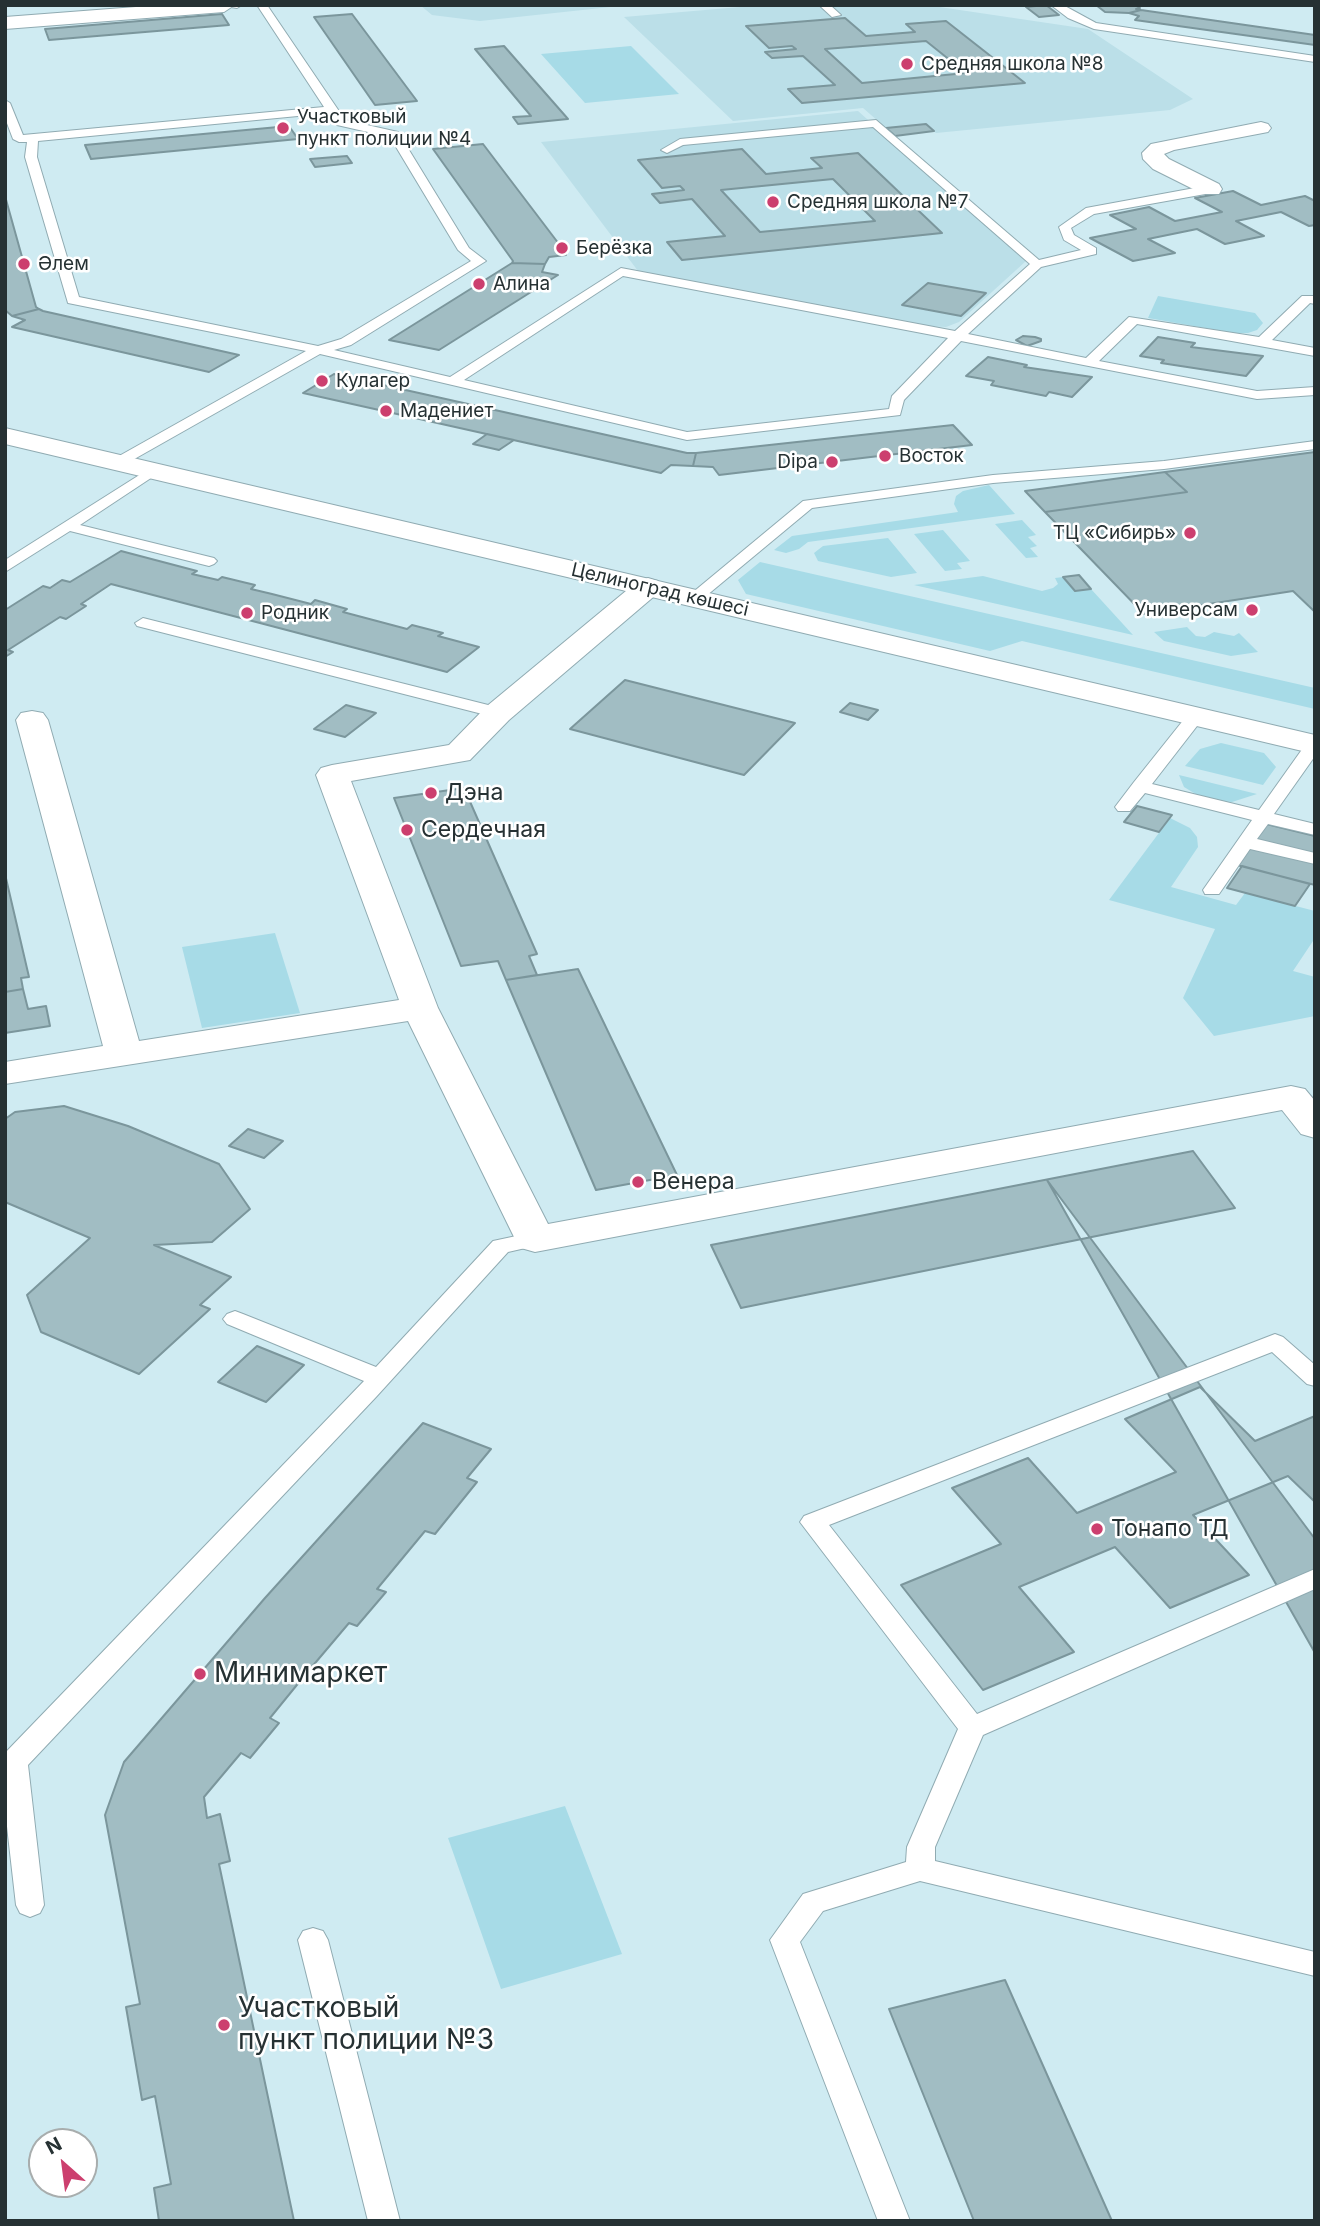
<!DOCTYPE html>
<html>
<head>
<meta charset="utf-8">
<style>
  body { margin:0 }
  #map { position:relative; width:1320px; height:2226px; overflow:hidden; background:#cfebf2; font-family:Inter,sans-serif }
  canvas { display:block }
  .frame { position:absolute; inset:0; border:7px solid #263133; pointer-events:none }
  .north { position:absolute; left:28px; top:2128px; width:70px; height:70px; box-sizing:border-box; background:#fff; border:2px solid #a8adad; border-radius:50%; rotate:332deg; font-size:19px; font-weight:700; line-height:28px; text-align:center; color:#263133 }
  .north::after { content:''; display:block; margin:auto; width:24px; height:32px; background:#cc3f6e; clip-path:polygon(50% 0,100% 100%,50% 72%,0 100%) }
</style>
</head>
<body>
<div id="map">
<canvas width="1320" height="2226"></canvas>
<div class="frame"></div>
<div class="north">N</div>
</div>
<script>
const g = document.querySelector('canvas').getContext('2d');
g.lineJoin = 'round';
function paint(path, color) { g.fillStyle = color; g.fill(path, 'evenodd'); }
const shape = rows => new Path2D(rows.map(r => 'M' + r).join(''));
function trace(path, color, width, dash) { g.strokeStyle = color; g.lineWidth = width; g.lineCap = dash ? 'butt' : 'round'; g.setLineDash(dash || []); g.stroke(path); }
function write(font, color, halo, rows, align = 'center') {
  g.font = font + ' Inter,sans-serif'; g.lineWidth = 5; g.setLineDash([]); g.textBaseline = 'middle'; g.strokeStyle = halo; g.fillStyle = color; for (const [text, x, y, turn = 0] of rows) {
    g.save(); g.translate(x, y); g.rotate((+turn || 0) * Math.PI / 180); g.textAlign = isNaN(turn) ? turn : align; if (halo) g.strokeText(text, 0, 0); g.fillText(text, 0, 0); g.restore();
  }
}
const built = shape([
  [420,5,629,5,480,21,432,15],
  [763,5,926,5,1088,29,1193,99,1170,110,936,133,926,124,886,128,863,108,733,121,624,17],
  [858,111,1026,261,959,322,946,327,927,326,638,271,541,142]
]);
const green = shape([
  [631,46,679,94,585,103,541,54],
  [1158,296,1255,313,1263,323,1257,330,1248,333,1234,333,1148,318],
  [989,485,1015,514,808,542,799,549,786,553,774,550,792,536,958,512,954,504,956,496,963,491],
  [1022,520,1036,535,1028,537,1037,546,1030,548,1038,557,1026,558,995,524],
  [943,530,970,561,957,563,962,569,945,571,914,534],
  [888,538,917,573,891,577,818,561,814,553,823,546],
  [760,562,1315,688,1315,709,1022,641,990,651,746,594,738,580],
  [983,576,1042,591,1053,588,1058,584,1055,578,1063,577,1075,591,1091,589,1133,635,914,585],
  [1187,627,1196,636,1205,637,1214,632,1234,636,1239,633,1258,652,1231,656,1164,641,1154,632],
  [1221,743,1264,753,1276,767,1263,785,1185,766,1200,749],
  [1179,775,1257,794,1232,802,1217,801,1199,796,1184,787],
  [1170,818,1190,828,1197,837,1198,847,1171,887,1236,905,1245,893,1315,911,1315,938,1293,971,1315,977,1315,1016,1214,1036,1183,998,1215,929,1109,900],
  [275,933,300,1013,202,1028,182,947],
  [565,1806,622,1954,501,1989,448,1838]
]);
const building = shape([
  [1046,5,1059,15,1039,17,1026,7,1046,5],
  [1135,5,1140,8,1136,9,1141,10,1129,13,1105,12,1096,5,1135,5],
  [1141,10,1315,35,1315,45,1135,20,1139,16,1129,13,1141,10],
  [222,14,229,25,49,40,45,29,222,14],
  [352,14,417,101,375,105,314,17,352,14],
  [845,18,866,36,915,32,906,24,946,21,1025,83,802,103,788,89,835,85,803,56,772,58,765,52,796,49,792,46,769,48,746,26,845,18],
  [926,41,966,73,862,83,825,49,926,41],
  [504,46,568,119,518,124,513,117,531,116,475,49,504,46],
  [926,124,934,131,895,136,886,128,926,124],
  [289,126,298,139,91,159,85,145,289,126],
  [483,144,562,248,566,255,549,257,545,264,512,263,513,261,433,149,483,144],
  [742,149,766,174,822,168,811,158,858,153,942,233,682,260,667,242,725,236,692,199,660,203,652,194,684,190,680,186,662,188,638,160,742,149],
  [833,179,875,221,760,232,721,190,833,179],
  [347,156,352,163,315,167,310,159,347,156],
  [1233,191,1261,205,1305,196,1315,201,1315,225,1309,226,1281,212,1236,221,1264,236,1225,244,1197,229,1148,239,1175,253,1133,261,1090,238,1136,229,1110,215,1149,207,1175,221,1222,212,1195,198,1233,191],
  [5,196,36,307,39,309,12,316,5,310,5,196],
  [512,263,545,264,542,272,558,275,439,350,389,340,512,263],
  [928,283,986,293,961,316,902,305,928,283],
  [39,309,43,311,239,355,209,372,12,327,25,320,12,316,39,309],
  [1023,336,1035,337,1041,339,1041,341,1027,346,1016,340,1023,336],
  [1158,337,1195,343,1191,347,1263,356,1246,376,1161,363,1164,360,1140,356,1158,337],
  [988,357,1027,365,1024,367,1092,377,1072,397,1049,392,1046,396,991,385,994,381,966,376,988,357],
  [334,374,687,453,696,453,693,466,671,465,661,473,303,393,334,374],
  [953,425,972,445,719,475,713,467,693,466,696,453,953,425],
  [487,434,514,440,499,450,473,444,487,434],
  [1315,452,1315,612,1293,591,1144,614,1045,512,1187,492,1165,472,1315,452],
  [1165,472,1187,492,1045,512,1025,491,1165,472],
  [121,551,197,571,192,574,218,580,222,577,255,585,251,589,272,594,311,604,315,600,347,609,343,612,407,629,412,625,443,633,438,636,479,647,447,672,111,584,81,604,86,606,66,619,60,617,8,650,13,652,5,657,5,610,43,586,50,588,62,580,70,582,121,551],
  [1079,575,1091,589,1075,591,1063,577,1079,575],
  [625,680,704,700,795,723,744,775,570,729,625,680],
  [850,703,878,710,868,720,840,712,850,703],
  [346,705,376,713,345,737,314,729,346,705],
  [464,788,537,954,529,956,537,975,506,980,498,961,461,966,394,798,464,788],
  [1137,806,1172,815,1159,832,1124,822,1137,806],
  [1254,821,1315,836,1315,885,1225,862,1254,821],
  [1242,866,1310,884,1295,906,1227,888,1242,866],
  [5,874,29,977,21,978,23,989,5,992,5,874],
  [578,969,662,1144,677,1175,596,1190,506,980,578,969],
  [23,989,28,1009,46,1006,50,1026,5,1033,5,992,23,989],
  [64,1106,128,1126,219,1164,250,1209,212,1242,154,1245,231,1277,200,1305,210,1309,139,1374,41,1332,27,1295,90,1238,5,1202,5,1119,15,1112,64,1106],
  [248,1129,283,1141,264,1158,229,1146,248,1129],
  [1193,1151,1235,1208,741,1308,711,1245,1193,1151],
  [1047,1180,1315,1539,1315,1653,1047,1180],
  [257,1346,304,1365,266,1402,218,1382,257,1346],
  [1200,1387,1255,1441,1315,1416,1315,1502,1288,1476,1193,1515,1249,1575,1170,1608,1115,1547,1019,1587,1074,1652,983,1690,901,1585,1001,1544,952,1488,1028,1458,1077,1513,1176,1472,1125,1419,1200,1387],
  [423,1423,491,1449,467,1478,477,1482,435,1534,425,1531,377,1589,386,1592,357,1626,349,1623,305,1675,270,1718,279,1723,250,1758,241,1753,204,1797,207,1818,220,1814,230,1861,219,1864,294,2221,159,2221,154,2188,171,2184,155,2096,142,2100,126,2007,140,2004,105,1815,124,1762,265,1598,423,1423],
  [1005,1980,1112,2221,974,2221,889,2009,1005,1980]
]);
const service = shape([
  [219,5,242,5,237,8,219,5],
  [257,5,267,5,345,120,398,132,469,248,486,261,351,345,334,350,450,377,621,268,955,331,1030,264,873,127,683,145,667,153,661,150,680,139,876,120,1039,260,1081,250,1064,240,1059,227,1086,208,1211,185,1217,189,1211,193,1094,214,1071,228,1074,235,1096,248,1096,254,1041,267,968,334,1086,358,1129,317,1259,337,1302,296,1315,296,1315,304,1310,303,1272,340,1315,348,1315,356,1137,324,1099,361,1257,391,1315,387,1315,395,1257,399,961,341,904,400,900,415,687,440,320,354,122,466,112,466,110,463,112,460,306,351,68,303,25,157,27,142,19,142,13,139,5,118,5,100,10,103,23,135,324,107,257,5],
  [329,113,337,125,390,137,458,250,471,261,341,339,318,346,79,297,37,157,38,141,329,113],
  [623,276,948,338,892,396,889,409,687,432,464,380,623,276],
  [819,5,830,5,841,15,832,17,819,5],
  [1051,5,1063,5,1096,23,1315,56,1315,62,1094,29,1068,18,1051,5],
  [1315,441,1315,449,1164,469,993,483,812,508,700,601,688,601,686,598,803,501,993,475,1164,461,1315,441],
  [152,467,157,468,159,471,157,474,80,525,214,558,217,561,214,564,209,566,70,531,5,572,5,560,152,467],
  [143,618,504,709,507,713,498,718,137,626,135,623,143,618],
  [1195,712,1204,717,1152,784,1259,810,1308,741,1315,740,1315,756,1274,814,1315,824,1315,835,1268,824,1257,839,1315,853,1315,864,1250,849,1219,894,1205,894,1203,890,1252,820,1145,793,1130,811,1118,811,1115,807,1134,782,1189,713,1195,712],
  [535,1232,543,1234,546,1239,543,1244,508,1252,376,1397,28,1765,44,1905,40,1913,30,1917,20,1913,16,1905,5,1809,5,1753,364,1381,227,1324,223,1319,227,1314,235,1311,243,1314,376,1367,493,1241,535,1232],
  [1275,1334,1283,1337,1315,1365,1315,1386,1307,1384,1272,1352,829,1525,977,1714,1315,1569,1315,1589,983,1735,935,1847,935,1861,1315,1952,1315,1976,920,1881,823,1911,800,1942,910,2221,878,2221,770,1940,803,1894,906,1862,907,1847,958,1729,800,1522,804,1516,1275,1334],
  [313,1928,323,1931,328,1940,400,2221,368,2221,298,1940,303,1931,313,1928]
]);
const minor = shape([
  [162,5,233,6,224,12,5,29,5,17,162,5],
  [1261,122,1268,124,1271,128,1268,132,1174,150,1164,154,1169,159,1219,184,1222,189,1219,194,1203,194,1153,169,1143,159,1142,153,1151,144,1261,122],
  [648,578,658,581,662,587,658,593,509,720,470,760,351,781,438,1008,548,1224,1291,1086,1305,1089,1315,1101,1315,1138,1301,1134,1282,1110,535,1252,521,1248,515,1239,408,1021,5,1084,5,1062,103,1046,16,720,21,713,32,711,43,713,48,720,139,1041,399,1000,316,775,321,768,332,765,449,745,487,706,638,581,648,578]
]);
const tertiary = shape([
  [5,428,1315,735,1315,754,5,444,5,428]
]);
const markers = [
  [907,64,7,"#cc3f6e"],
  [283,128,7,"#cc3f6e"],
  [773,202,7,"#cc3f6e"],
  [562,248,7,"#cc3f6e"],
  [24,264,7,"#cc3f6e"],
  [479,284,7,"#cc3f6e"],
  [322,381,7,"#cc3f6e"],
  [386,411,7,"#cc3f6e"],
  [885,456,7,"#cc3f6e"],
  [832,462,7,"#cc3f6e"],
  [1190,533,7,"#cc3f6e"],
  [1252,610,7,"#cc3f6e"],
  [247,613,7,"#cc3f6e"],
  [431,793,7,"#cc3f6e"],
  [407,830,7,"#cc3f6e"],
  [638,1182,7,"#cc3f6e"],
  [1097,1529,7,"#cc3f6e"],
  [200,1674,7,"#cc3f6e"],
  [224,2025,7,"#cc3f6e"]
];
const farPoinames = [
  ["Средняя школа №8",921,64],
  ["Участковый",297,117],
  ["пункт полиции №4",297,139],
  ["Средняя школа №7",787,202],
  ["Берёзка",576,248],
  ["Әлем",38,264],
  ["Алина",493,284],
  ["Кулагер",336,381],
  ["Мадениет",400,411],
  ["Восток",899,456],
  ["Dipa",818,462,"right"],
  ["ТЦ «Сибирь»",1176,533,"right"],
  ["Универсам",1238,610,"right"],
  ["Родник",261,613]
];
const farStreetnames = [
  ["Целиноград көшесі",660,590,13]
];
const poiNames = [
  ["Дэна",445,793],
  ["Сердечная",421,830],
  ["Венера",652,1182],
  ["Тонапо ТД",1111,1529]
];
const nearPoinames = [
  ["Минимаркет",214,1674],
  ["Участковый",238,2009],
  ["пункт полиции №3",238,2041]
];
paint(built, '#bbdfe8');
paint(green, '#a7dbe7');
paint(building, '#a1bdc3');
trace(building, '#7b969c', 2);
trace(service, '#90abb2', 2);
trace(minor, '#90abb2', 2);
trace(tertiary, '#90abb2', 2);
paint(service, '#fff');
paint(minor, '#fff');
paint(tertiary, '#fff');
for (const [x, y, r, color] of markers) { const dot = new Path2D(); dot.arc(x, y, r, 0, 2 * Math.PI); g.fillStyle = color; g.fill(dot); trace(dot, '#fff', 2.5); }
write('19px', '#263133', '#fff', farPoinames, 'left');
write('19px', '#263133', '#fff', farStreetnames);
write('23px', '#263133', '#fff', poiNames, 'left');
write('28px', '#263133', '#fff', nearPoinames, 'left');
</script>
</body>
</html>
